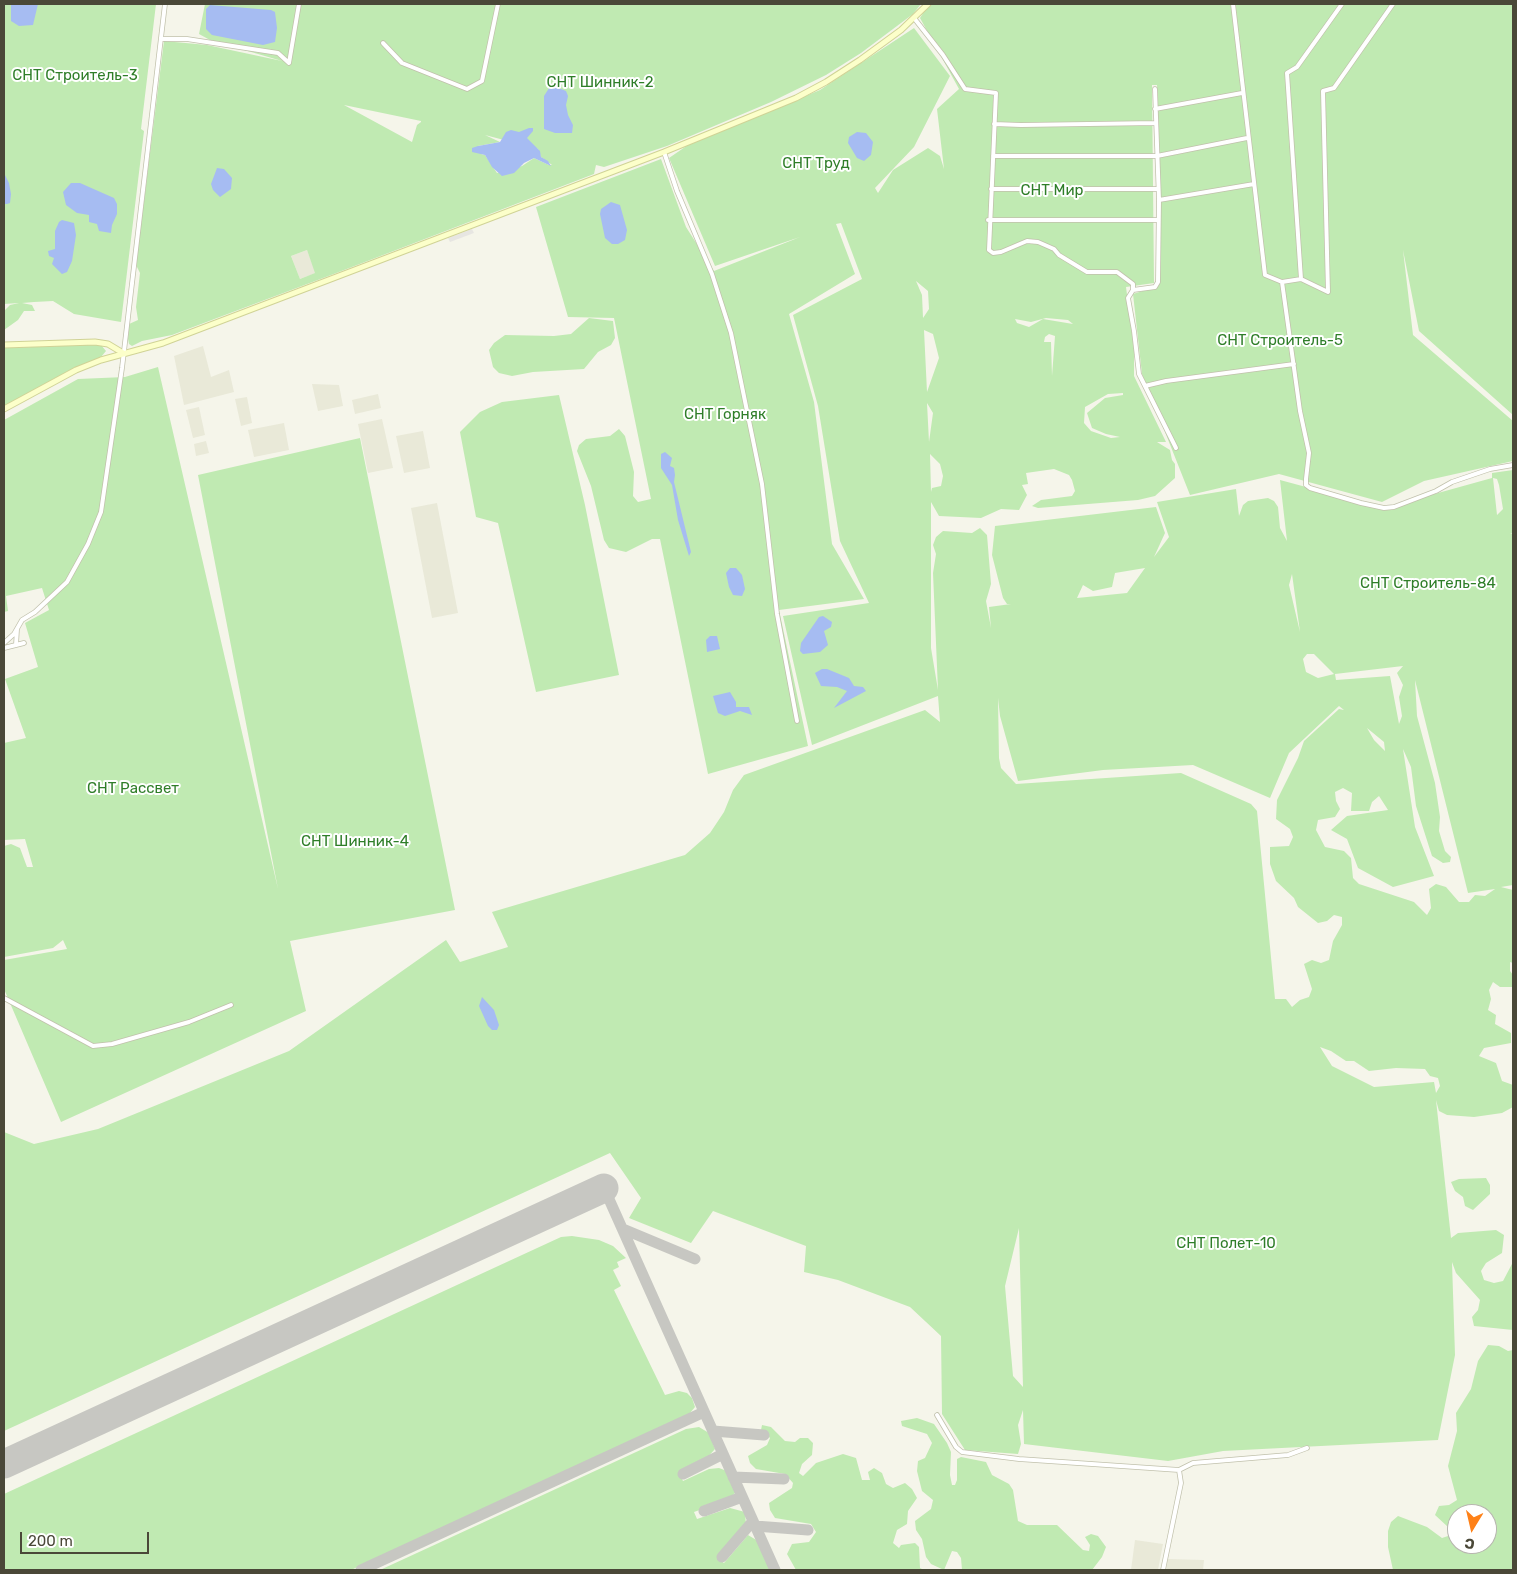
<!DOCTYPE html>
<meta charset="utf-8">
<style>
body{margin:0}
#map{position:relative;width:1517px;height:1574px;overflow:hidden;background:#f5f5ea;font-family:Rubik,sans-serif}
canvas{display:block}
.frame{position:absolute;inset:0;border:5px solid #4a4838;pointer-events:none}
.north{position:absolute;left:1447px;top:1504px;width:50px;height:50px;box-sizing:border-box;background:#fff;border:1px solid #b7b6af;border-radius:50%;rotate:189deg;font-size:14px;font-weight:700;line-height:20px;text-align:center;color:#4a4838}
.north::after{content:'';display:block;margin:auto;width:18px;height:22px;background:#fe8118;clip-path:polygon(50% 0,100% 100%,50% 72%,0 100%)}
.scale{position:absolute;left:20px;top:1532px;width:129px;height:22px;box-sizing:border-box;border:2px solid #4a4838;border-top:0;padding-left:6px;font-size:15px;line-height:18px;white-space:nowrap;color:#4a4838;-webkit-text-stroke:4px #fff;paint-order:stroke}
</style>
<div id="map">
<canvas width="1517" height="1574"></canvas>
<div class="frame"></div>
<div class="north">С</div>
<div class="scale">200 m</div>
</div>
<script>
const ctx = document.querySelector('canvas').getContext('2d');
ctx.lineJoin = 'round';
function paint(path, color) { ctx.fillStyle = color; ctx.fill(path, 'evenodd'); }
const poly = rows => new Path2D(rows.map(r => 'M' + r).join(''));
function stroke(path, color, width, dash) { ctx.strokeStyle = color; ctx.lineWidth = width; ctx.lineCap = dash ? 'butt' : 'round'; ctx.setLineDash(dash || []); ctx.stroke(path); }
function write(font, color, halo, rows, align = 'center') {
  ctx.font = font + ' Rubik,sans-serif'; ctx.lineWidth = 4; ctx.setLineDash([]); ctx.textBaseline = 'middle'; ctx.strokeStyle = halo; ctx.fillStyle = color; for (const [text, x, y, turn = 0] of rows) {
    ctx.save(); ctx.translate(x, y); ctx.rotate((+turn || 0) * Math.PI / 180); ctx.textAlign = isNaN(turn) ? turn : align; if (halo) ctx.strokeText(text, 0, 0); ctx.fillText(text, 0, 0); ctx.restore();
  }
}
paint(poly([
 [307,250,316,273,300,279,291,256],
 [203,346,211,377,229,370,234,392,184,405,174,356],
 [312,384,339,385,343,406,318,411],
 [378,394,381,408,355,414,352,400],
 [247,397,252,423,241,426,235,399],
 [199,407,205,435,193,438,186,410],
 [382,419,393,468,368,473,358,424],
 [284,423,289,450,254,457,248,430],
 [423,431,430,468,404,473,396,436],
 [206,441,209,453,196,456,194,444],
 [437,503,458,613,432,618,411,508],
 [1135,1540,1163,1544,1158,1570,1131,1570],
 [1168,1559,1204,1560,1203,1570,1166,1570]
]), '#e9e9d8');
paint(poly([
 [4,4,156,4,141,129,144,131,121,322,74,314,53,301,34,302,22,303,32,305,35,311,24,311,18,320,4,330,4,311,10,305,19,303,4,304],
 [205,4,921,4,913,14,861,53,826,75,771,102,667,146,604,167,596,165,594,174,331,275,172,335,142,341,132,346,129,344,128,339,129,324,138,320,136,307,140,273,136,265,164,41,207,45,282,61,210,40,199,34],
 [344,105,421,121,421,122,417,125,412,142],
 [485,135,538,149,541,157,552,165,549,165,534,158,522,166,497,173,485,155,481,154,478,146,500,142],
 [307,250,315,273,300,279,291,256],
 [929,4,1513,4,1513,415,1419,331,1403,250,1413,335,1513,421,1513,461,1424,481,1382,502,1279,474,1190,495,1142,374,1133,294,1158,286,1161,207,1157,85,1152,85,1154,283,1126,287,1134,348,1134,376,1166,442,1157,442,1170,450,1172,460,1175,464,1175,478,1155,496,1138,500,1038,508,1032,506,1041,500,1072,496,1075,491,1072,480,1069,475,1054,469,1026,473,1028,484,1022,485,1027,495,1019,510,1001,509,981,518,939,516,931,502,931,648,938,690,933,573,936,554,933,545,936,537,943,531,972,533,980,528,987,535,991,584,986,601,991,628,989,607,1011,604,1007,604,1003,598,992,555,995,526,1156,507,1165,533,1154,557,1169,537,1157,502,1236,489,1239,516,1243,505,1248,501,1268,498,1274,501,1278,507,1280,528,1287,541,1280,480,1384,508,1492,478,1492,473,1513,470,1513,533,1510,534,1513,534,1513,885,1501,887,1513,890,1513,963,1510,962,1510,971,1513,975,1513,987,1500,987,1493,982,1489,990,1491,999,1488,1010,1496,1015,1495,1024,1511,1033,1511,1043,1484,1048,1479,1056,1496,1063,1502,1081,1513,1085,1513,1107,1502,1113,1474,1117,1447,1115,1439,1111,1436,1100,1451,1238,1458,1233,1496,1230,1504,1235,1502,1253,1486,1263,1481,1271,1484,1280,1494,1283,1503,1281,1513,1262,1513,1330,1474,1326,1472,1317,1478,1310,1480,1300,1456,1273,1452,1262,1455,1355,1438,1440,1223,1451,1168,1461,1024,1444,1023,1410,1018,1425,1021,1444,1018,1454,965,1450,942,1414,941,1336,910,1307,838,1280,804,1272,806,1246,713,1211,691,1243,629,1218,641,1198,610,1153,4,1431,4,1132,34,1144,98,1129,289,1051,446,940,460,962,508,947,492,912,685,855,710,833,724,812,733,790,744,775,925,710,940,722,938,696,812,745,783,616,869,603,840,541,818,406,793,315,862,279,841,223,836,224,855,274,789,314,814,402,832,544,864,599,779,610,808,746,708,774,660,539,652,539,626,552,609,548,604,540,591,486,577,451,579,445,586,439,610,436,619,429,625,436,634,472,633,496,638,502,651,499,614,318,568,317,536,207,661,159,686,227,714,271,800,237,715,266,669,158,688,145,820,90,914,28,950,76,914,147,875,188,878,193,893,170,928,148,940,156,944,169,937,109,959,89,920,18],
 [916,281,928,291,929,309,923,318,922,295],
 [1046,318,1068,320,1073,324,1043,319,1029,327,1017,323,1015,319,1031,322],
 [924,330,933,334,939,358,927,392],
 [1049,334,1055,336,1052,376,1051,342,1044,342,1045,337],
 [1123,393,1123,395,1105,398,1087,413,1092,428,1106,434,1120,437,1111,438,1091,431,1084,423,1085,407,1108,394],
 [927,403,933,413,929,442],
 [930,454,940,464,943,476,941,486,932,488,931,492],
 [1493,478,1497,479,1499,485,1503,509,1497,515],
 [1145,568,1127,593,1077,598,1083,585,1093,591,1112,587,1115,573],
 [1292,574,1300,632,1289,585],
 [1307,654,1314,654,1334,674,1318,678,1306,672,1303,659],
 [1403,666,1397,673,1403,685,1399,697,1402,716,1399,724,1390,676,1336,680,1335,674],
 [1415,680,1468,893,1495,889,1485,896,1475,895,1469,902,1459,902,1446,887,1436,884,1429,889,1431,908,1427,915,1414,902,1359,884,1353,878,1351,858,1344,851,1325,847,1316,830,1318,820,1335,817,1340,809,1336,801,1335,792,1343,788,1352,793,1351,811,1369,811,1372,802,1379,796,1388,810,1347,816,1331,830,1347,839,1358,868,1393,887,1434,876,1415,827,1403,749,1411,767,1416,806,1432,856,1443,863,1450,862,1451,857,1445,851,1439,831,1440,817,1435,783,1417,716],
 [998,698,1000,716,1018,781,1103,770,1193,765,1270,798,1289,753,1339,706,1344,710,1339,709,1304,741,1298,758,1277,800,1276,819,1290,829,1293,837,1289,846,1270,847,1270,864,1276,881,1294,898,1298,907,1318,923,1327,921,1334,915,1342,917,1342,925,1333,941,1329,960,1321,963,1312,960,1304,964,1312,989,1309,997,1300,1000,1292,1007,1286,999,1275,999,1257,811,1251,804,1181,773,1016,784,1001,768,999,758],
 [1367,728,1384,742,1385,751,1374,740],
 [1320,1047,1331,1051,1346,1061,1354,1061,1369,1071,1396,1068,1425,1069,1430,1076,1438,1078,1440,1086,1436,1093,1434,1082,1374,1087,1332,1066],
 [1019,1228,1019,1229,1023,1387,1013,1376,1005,1286],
 [589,318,613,321,615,338,611,345,598,352,584,369,533,372,512,376,499,373,493,367,489,350,494,343,505,335,554,336,571,334],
 [87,345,101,345,106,351,101,357,70,370,4,406,4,348],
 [158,367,278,889,198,475,360,438,455,910,290,941,306,1011,61,1122,4,989,4,960,67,949,63,940,53,948,4,957,4,846,11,844,20,848,27,867,33,867,25,839,4,840,4,743,26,738,5,679,38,667,25,623,49,610,42,588,6,596,8,611,4,612,4,420,78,379,125,377],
 [559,395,585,505,619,675,536,692,498,523,476,517,460,432,480,412,502,402],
 [1486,1178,1490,1185,1490,1194,1473,1210,1465,1206,1463,1197,1455,1191,1451,1182,1459,1179],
 [572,1236,599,1240,613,1246,626,1258,617,1262,619,1267,613,1270,621,1286,614,1290,665,1395,679,1391,687,1393,692,1398,695,1407,689,1414,351,1570,4,1570,4,1494,561,1237],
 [1488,1345,1499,1346,1508,1351,1513,1350,1513,1570,1393,1570,1388,1547,1388,1531,1391,1522,1398,1516,1427,1527,1442,1538,1451,1535,1448,1527,1435,1515,1439,1506,1449,1505,1457,1500,1448,1466,1457,1431,1456,1413,1471,1389,1478,1361],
 [1457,1514,1487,1514,1487,1544,1457,1544],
 [917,1418,934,1424,947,1443,951,1452,950,1475,952,1485,955,1485,957,1480,957,1459,961,1457,986,1462,992,1475,1009,1484,1013,1490,1018,1521,1027,1525,1057,1525,1083,1550,1089,1551,1090,1545,1085,1537,1091,1534,1098,1536,1106,1547,1102,1557,1092,1570,962,1570,961,1558,957,1552,952,1551,944,1570,931,1564,926,1557,922,1539,916,1530,915,1521,931,1509,933,1500,922,1491,917,1471,918,1461,925,1458,932,1443,927,1434,902,1426,901,1421],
 [762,1425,771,1427,785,1441,795,1442,800,1438,808,1438,813,1443,812,1455,802,1464,799,1473,803,1476,816,1463,843,1454,856,1458,862,1480,870,1480,868,1472,874,1468,882,1473,886,1484,893,1488,905,1483,912,1489,917,1498,908,1511,907,1524,897,1530,893,1543,899,1548,901,1545,915,1543,919,1547,920,1568,924,1570,796,1570,787,1554,792,1544,809,1542,816,1532,811,1524,775,1518,770,1510,769,1503,792,1488,793,1483,785,1474,756,1469,750,1463,748,1456,767,1445,770,1438,761,1430],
 [699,1427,709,1433,715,1449,704,1461,679,1473,683,1481,709,1469,719,1468,727,1471,736,1492,728,1500,694,1512,697,1519,730,1508,745,1512,746,1525,717,1558,724,1563,748,1535,758,1541,771,1570,380,1570,686,1429]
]), '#c0eab2');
paint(poly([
 [472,229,474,233,450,242,448,238]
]), '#e7e6e2');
paint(poly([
 [11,4,38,4,33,25,19,26,11,21],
 [210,5,271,10,275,12,277,28,275,42,263,45,212,35,206,29,206,9],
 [551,85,566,91,568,96,566,105,568,115,573,125,572,133,555,133,544,129,544,96],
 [529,128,533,128,533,131,527,138,540,151,541,157,548,161,551,166,534,158,524,163,514,173,502,176,492,167,485,155,472,152,472,148,478,146,500,142,506,132,511,130,519,132],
 [857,132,866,133,873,142,871,155,864,161,857,158,848,143,849,137],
 [217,168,224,169,232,178,231,189,220,197,213,190,211,184],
 [4,173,9,183,11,194,10,203,7,204,4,204],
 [71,183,80,183,114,198,117,204,117,214,112,225,111,233,99,231,97,224,89,222,89,215,77,213,66,205,63,192],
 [611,202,620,205,627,230,625,240,618,244,612,244,605,238,600,214,601,209],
 [62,220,74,223,76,235,72,261,67,272,62,274,52,264,54,258,49,256,48,251,55,249,55,231,59,222],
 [665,452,672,458,670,466,674,468,675,475,674,482,691,552,689,556,678,520,672,485,661,468,661,454],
 [730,568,736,568,742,575,745,589,742,596,733,595,729,587,726,573],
 [823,616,832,622,831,627,824,631,828,645,820,652,803,654,800,651,801,643,819,617],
 [710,636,717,636,720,649,707,652,706,640],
 [822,669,827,669,849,678,854,686,863,687,866,691,834,708,847,691,837,687,821,686,815,673],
 [730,692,736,702,736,707,749,707,752,715,740,711,725,716,718,713,713,696],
 [482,997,494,1010,499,1025,497,1030,492,1030,488,1026,479,1006]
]), '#a6bcf2');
stroke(poly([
 [604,1188,775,1570],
 [623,1229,695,1259],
 [713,1431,764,1435],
 [683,1474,723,1454],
 [733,1477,784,1479],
 [704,1511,742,1497],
 [755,1526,808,1530],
 [722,1557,753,1521],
 [361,1570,704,1412]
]), '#c7c7c2', 11);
stroke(poly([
 [4,1464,604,1188]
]), '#c7c7c2', 29);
const street = poly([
 [1233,4,1265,275,1282,282,1301,279,1328,292,1323,91,1334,88,1393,4],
 [914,18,943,55,965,89,996,93,989,250,993,253,1001,252,1027,241,1038,242,1054,249,1059,255,1087,272,1117,272,1133,284,1133,290],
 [162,39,187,39,278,53,289,63,299,4],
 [383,43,402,63,467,89,482,81,498,4],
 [1155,89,1159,200,1158,282,1155,287,1133,290,1128,298,1134,331,1139,374,1145,386,1166,381,1294,364],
 [1155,109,1242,93],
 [994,124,1021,125,1156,123],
 [664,152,677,191,712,274,731,333,762,484,777,614,797,721],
 [993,156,1157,156,1247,138],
 [991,189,1158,189],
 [1159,200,1254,184],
 [988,220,1158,220],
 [1301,279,1287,73,1297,67,1342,4],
 [1282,282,1300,411,1309,453,1306,479,1306,485,1310,488,1361,503,1384,508,1394,507,1436,491,1452,482,1490,469,1513,465],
 [1145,386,1176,448],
 [4,643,14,634,22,620,35,612,67,582,88,544,101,512,122,368,165,4],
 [16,645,17,629],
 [4,648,24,643],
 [4,998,93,1046,112,1044,189,1022,231,1005],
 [937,1415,956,1447,962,1452,1019,1459,1179,1470,1193,1463,1288,1455,1307,1448],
 [1163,1570,1181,1483,1179,1470]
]);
const secondary = poly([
 [4,345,95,342,108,344,123,353],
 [4,409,76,370,101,360,163,343,664,152,796,98,826,82,860,60,901,30,928,4]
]);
stroke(street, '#c1c1ac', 5.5);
stroke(secondary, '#d0d396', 7);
stroke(street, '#fff', 4);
stroke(secondary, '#fcffca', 5);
write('15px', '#2f7e29', '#fff', [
 ["СНТ Строитель-3",75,76],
 ["СНТ Шинник-2",600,83],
 ["СНТ Труд",816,164],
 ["СНТ Мир",1052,191],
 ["СНТ Строитель-5",1280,341],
 ["СНТ Горняк",725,415],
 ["СНТ Строитель-84",1428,584],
 ["СНТ Рассвет",133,789],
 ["СНТ Шинник-4",355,842],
 ["СНТ Полет-10",1226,1244]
]);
</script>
